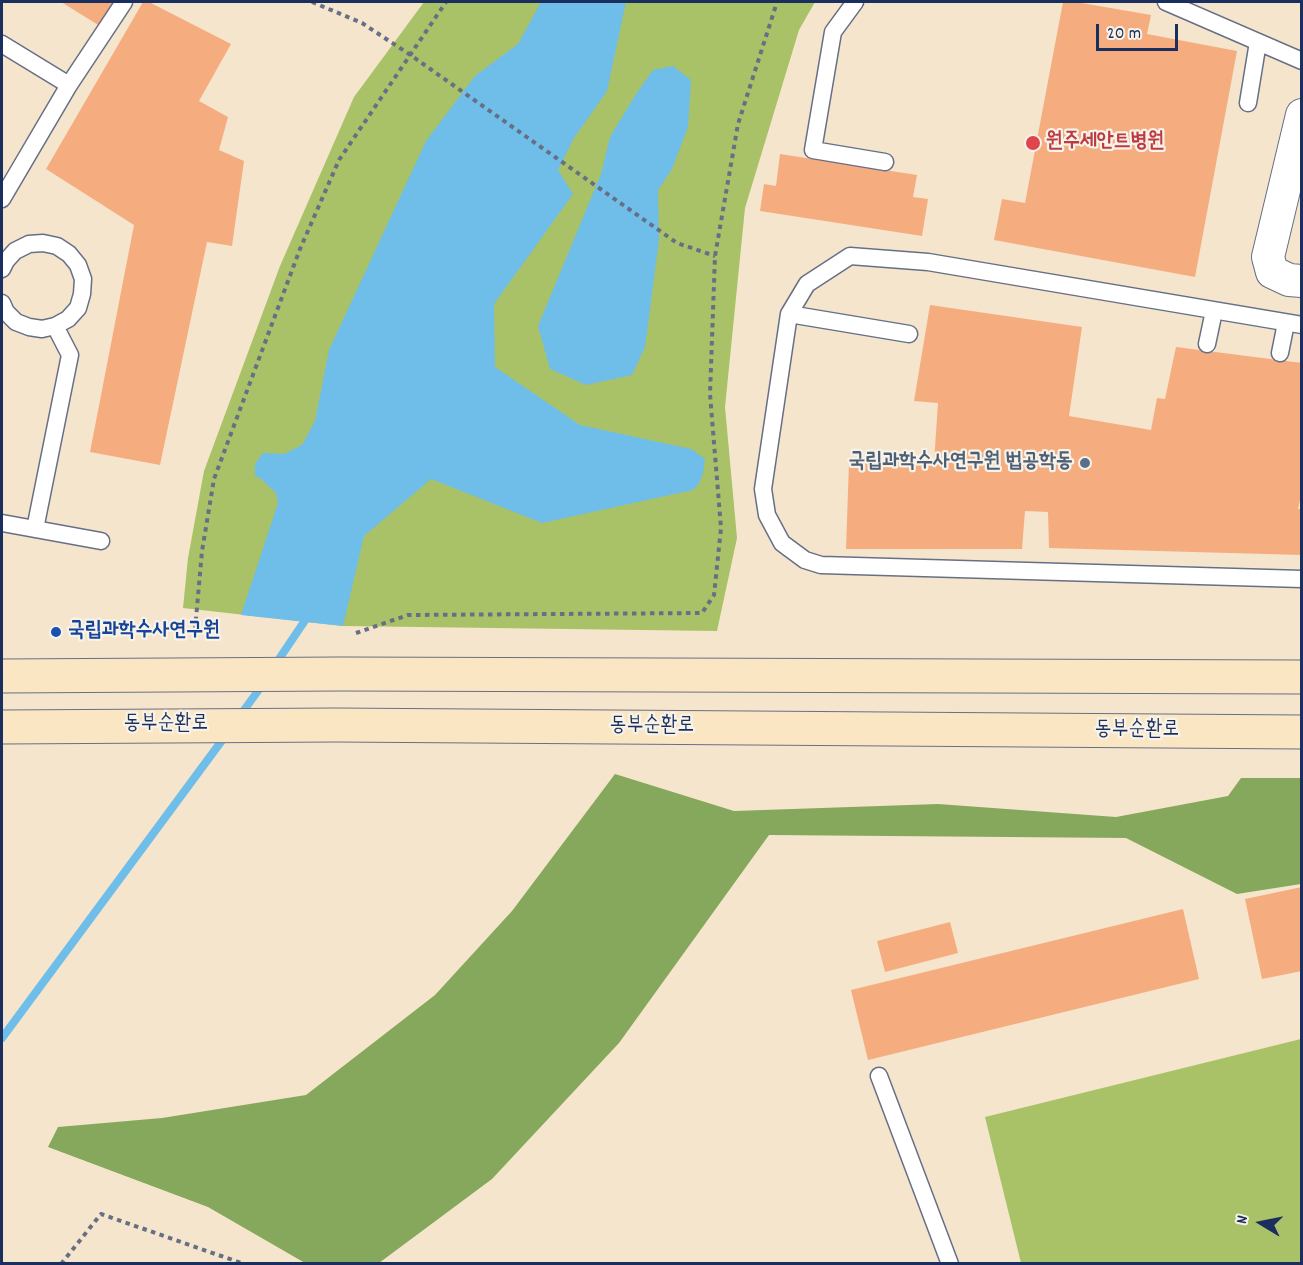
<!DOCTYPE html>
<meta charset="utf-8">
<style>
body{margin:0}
#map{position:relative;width:1303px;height:1265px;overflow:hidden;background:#f5e5cd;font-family:Dekko,sans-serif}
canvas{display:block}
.frame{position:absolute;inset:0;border:3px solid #1b2f5e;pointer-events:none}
.north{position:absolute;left:1231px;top:1193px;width:60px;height:60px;-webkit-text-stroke:4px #f7f3e8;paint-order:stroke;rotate:280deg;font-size:16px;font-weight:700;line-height:24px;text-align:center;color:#1b2f5e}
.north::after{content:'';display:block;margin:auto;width:21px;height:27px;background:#1b2f5e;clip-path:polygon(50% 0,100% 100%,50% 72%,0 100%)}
.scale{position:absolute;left:1096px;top:24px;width:82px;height:27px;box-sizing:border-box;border:3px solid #1b2f5e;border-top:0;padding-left:8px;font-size:18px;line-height:21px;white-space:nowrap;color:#1b2f5e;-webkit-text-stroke:4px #f7f3e8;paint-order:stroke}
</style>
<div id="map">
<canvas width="1303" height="1265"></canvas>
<div class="frame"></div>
<div class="north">N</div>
<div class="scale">20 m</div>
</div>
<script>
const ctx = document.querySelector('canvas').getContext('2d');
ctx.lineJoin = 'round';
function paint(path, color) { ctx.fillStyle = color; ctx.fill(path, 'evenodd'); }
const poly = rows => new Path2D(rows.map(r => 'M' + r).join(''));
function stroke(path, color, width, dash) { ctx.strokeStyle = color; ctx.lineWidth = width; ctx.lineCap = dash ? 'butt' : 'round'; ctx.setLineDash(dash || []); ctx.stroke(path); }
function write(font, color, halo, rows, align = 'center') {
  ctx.font = font + ' Dekko,"Poor Story",sans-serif'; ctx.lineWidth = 4.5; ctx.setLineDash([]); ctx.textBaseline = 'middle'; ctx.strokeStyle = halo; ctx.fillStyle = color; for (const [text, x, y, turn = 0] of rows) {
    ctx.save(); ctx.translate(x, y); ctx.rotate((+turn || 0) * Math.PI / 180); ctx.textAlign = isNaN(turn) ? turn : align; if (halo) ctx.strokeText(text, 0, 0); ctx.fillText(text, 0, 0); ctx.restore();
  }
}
paint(poly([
 [424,2,815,2,799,30,745,208,725,407,737,538,717,631,343,626,183,608,188,558,204,471,280,266,354,97],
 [1301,1039,1301,1263,1021,1263,985,1117]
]), '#a9c267');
paint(poly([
 [615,774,734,811,938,804,1116,817,1228,796,1241,778,1301,778,1301,884,1237,894,1126,838,769,835,619,1043,492,1179,379,1263,305,1263,208,1207,48,1147,58,1127,162,1118,306,1095,435,995,512,911]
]), '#86a85c');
paint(poly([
 [541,2,626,2,607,91,574,138,558,170,573,194,494,304,495,367,580,425,691,449,705,459,703,474,698,485,693,490,542,523,431,479,364,536,343,626,241,615,278,503,276,493,260,478,255,476,255,464,263,453,284,454,302,445,315,421,329,350,426,141,475,76,518,44],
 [673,66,691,80,688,127,672,169,658,190,659,240,645,347,632,375,586,385,550,369,538,326,601,174,610,137,636,94,653,70]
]), '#6fbde9');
stroke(poly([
 [275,665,310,613],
 [239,717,263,684],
 [2,1038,226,735]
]), '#6fbde9', 8);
paint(poly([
 [61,2,115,2,100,26],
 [143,2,149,2,231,44,199,101,228,117,219,150,244,161,232,246,207,242,160,465,90,452,134,225,46,169],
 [1063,2,1076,2,1151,15,1147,34,1237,51,1195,277,994,240,1002,199,1025,203],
 [780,154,917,175,913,197,928,199,922,236,760,211,764,184,776,186],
 [930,305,1082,327,1069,416,1151,430,1157,398,1165,399,1176,347,1302,363,1302,491,1298,509,1302,509,1302,555,1049,548,1048,512,1025,511,1022,549,846,549,849,462,934,462,938,403,914,401],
 [1302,887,1302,971,1262,979,1245,899],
 [1183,909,1199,979,868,1060,851,990],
 [950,922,958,953,885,972,877,941]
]), '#f5ad80');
const lane = poly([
 [855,2,833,32,813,150,885,162],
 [1166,2,1302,61],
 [2,44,69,85,2,199],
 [69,85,124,2],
 [1248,103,1258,42],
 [2,269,6,261,15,251,29,244,43,243,57,246,69,254,78,265,83,279,82,294,78,308,68,319,55,326,42,329,29,327,16,322,6,312,2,303],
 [789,314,909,334],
 [1302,325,928,262,850,256,807,284,789,314,763,489,767,515,782,543,805,560,821,565,1302,579],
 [1207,344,1214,311],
 [1280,353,1286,323],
 [2,523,101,541],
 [35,529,70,355,55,326],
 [879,1076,950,1264]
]);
const street = poly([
 [1302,115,1268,257,1272,272,1289,280,1302,281]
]);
const secondary = poly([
 [2,676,341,674,1302,677],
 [2,727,336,725,1302,732]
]);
stroke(lane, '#676f85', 19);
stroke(street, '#676f85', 34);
stroke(secondary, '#676f85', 35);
stroke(poly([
 [312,2,362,23,409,54,677,243,715,256],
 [195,630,202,551,214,479,300,249,339,160,446,2],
 [356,633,408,615,702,613,714,595,721,528,710,394,715,256,738,124,777,2],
 [61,1264,101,1214,244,1264]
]), '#676f85', 4, [4.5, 4.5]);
stroke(lane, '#fff', 16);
stroke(street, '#fff', 32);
stroke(secondary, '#fbe6c4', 33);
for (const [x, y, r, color] of [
 [1033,143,8,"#e0444e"],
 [1085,463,6,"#5c6f8a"],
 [56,632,6,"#1a4fb4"]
]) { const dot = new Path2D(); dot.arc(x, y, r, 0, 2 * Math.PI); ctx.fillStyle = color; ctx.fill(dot); stroke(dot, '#f7f3e8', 2); }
write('bold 21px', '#be3a42', '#f7f3e8', [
 ["원주세안트병원",1046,143]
], 'left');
write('bold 21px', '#4e5e75', '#f7f3e8', [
 ["국립과학수사연구원 법공학동",1073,463]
], 'right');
write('bold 21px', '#164399', '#f7f3e8', [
 ["국립과학수사연구원",68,632]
], 'left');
write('21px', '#1b2f5e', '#f7f3e8', [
 ["동부순환로",166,725],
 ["동부순환로",652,727],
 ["동부순환로",1137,731]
]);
</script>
